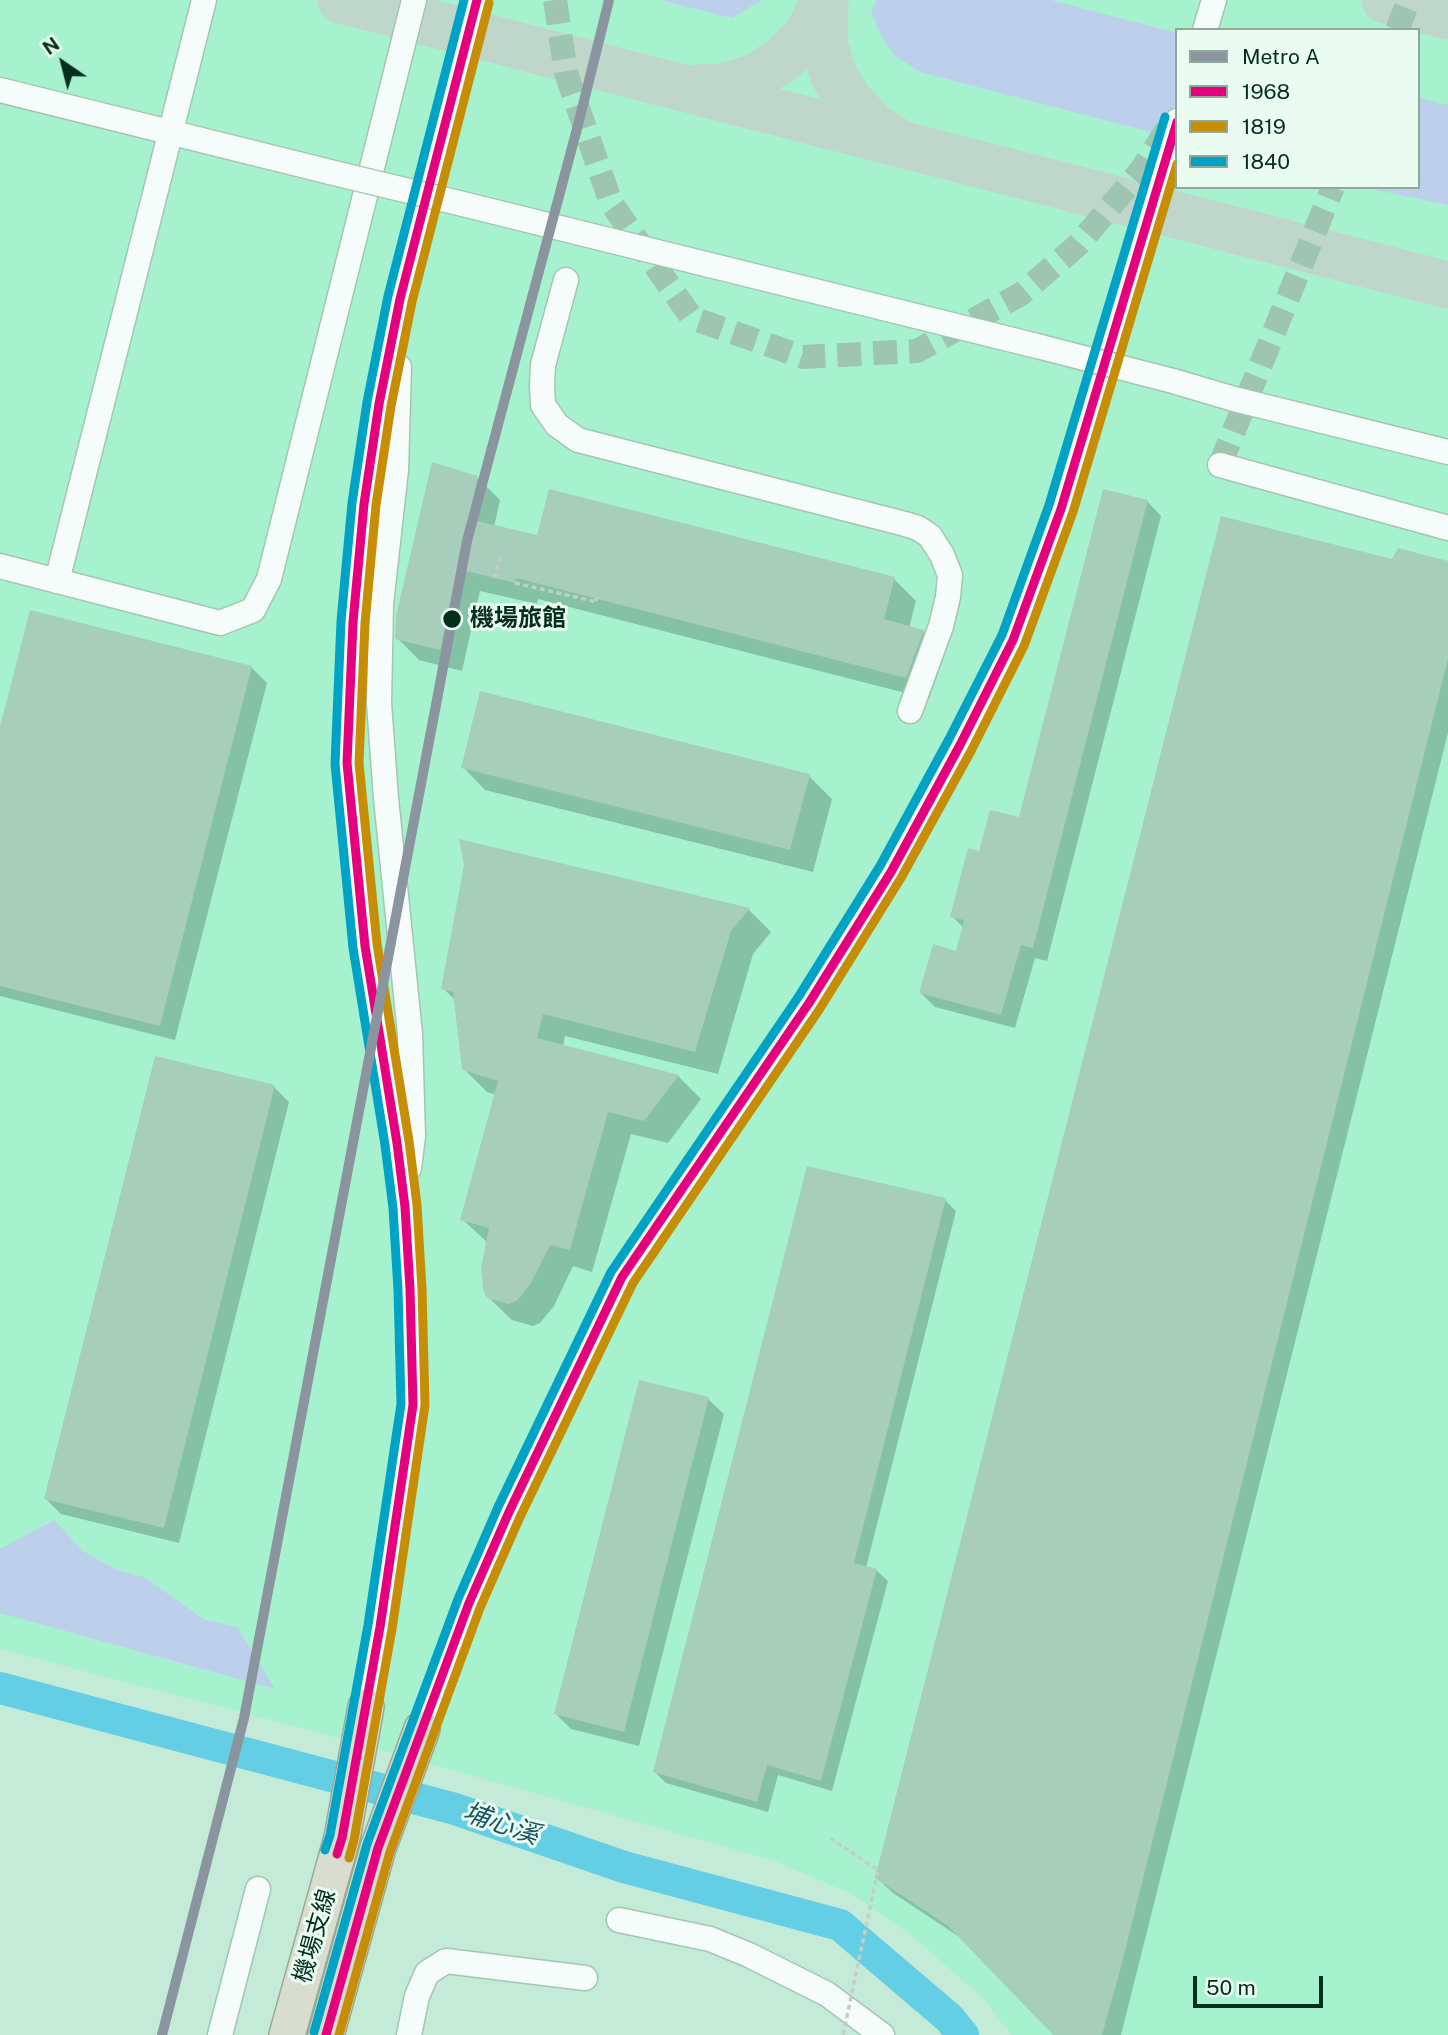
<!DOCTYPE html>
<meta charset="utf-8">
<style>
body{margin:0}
#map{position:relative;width:1448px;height:2035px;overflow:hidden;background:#c4ebd7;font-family:"Public Sans",sans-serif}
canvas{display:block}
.legend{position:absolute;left:1175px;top:28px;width:245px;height:161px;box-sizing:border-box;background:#eafbf1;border:2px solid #8ea99c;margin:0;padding:9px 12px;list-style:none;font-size:21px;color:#042e1d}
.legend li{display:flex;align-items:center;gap:14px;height:35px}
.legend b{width:35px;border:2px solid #8ea99c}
.north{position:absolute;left:28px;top:28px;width:70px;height:70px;-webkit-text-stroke:5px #eafbf1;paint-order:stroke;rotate:325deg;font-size:19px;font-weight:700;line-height:28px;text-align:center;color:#042e1d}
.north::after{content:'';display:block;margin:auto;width:24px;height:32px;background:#042e1d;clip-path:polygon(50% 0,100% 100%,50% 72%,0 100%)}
.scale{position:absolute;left:1193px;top:1976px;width:130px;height:32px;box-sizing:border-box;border:4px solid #042e1d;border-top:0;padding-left:9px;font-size:21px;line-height:24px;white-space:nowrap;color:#042e1d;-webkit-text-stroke:5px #eafbf1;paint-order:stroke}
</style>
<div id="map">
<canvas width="1448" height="2035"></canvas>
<ul class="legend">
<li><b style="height:9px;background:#8b95a0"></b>Metro A</li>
<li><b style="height:9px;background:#e5007d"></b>1968</li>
<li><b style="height:9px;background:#c68e06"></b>1819</li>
<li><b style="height:9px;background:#00a3c5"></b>1840</li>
</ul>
<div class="north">N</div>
<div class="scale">50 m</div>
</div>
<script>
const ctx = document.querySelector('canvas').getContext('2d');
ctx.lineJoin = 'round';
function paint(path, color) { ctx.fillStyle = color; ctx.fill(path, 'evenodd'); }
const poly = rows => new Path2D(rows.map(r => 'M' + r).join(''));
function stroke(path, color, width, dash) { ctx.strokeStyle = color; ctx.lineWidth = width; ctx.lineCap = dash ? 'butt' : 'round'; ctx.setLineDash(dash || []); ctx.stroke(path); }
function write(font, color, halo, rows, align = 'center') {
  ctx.font = font + ' "Public Sans","Noto Sans TC",sans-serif'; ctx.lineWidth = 6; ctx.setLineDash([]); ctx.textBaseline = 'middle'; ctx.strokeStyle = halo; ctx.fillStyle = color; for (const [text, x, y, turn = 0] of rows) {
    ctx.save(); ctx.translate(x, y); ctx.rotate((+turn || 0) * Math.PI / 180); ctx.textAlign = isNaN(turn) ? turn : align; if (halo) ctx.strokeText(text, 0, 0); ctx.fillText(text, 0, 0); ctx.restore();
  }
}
paint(poly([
 [0,0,1448,0,1448,2035,1011,2035,983,1998,912,1936,852,1894,772,1860,320,1733,0,1649],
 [1177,30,1418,30,1418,187,1177,187]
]), '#a7f2ce');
paint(poly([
 [660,0,762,0,732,18],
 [876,0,1051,0,1177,33,1177,139,920,72,894,55,880,34,871,12],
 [1418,97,1448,105,1448,205,1362,187,1418,187],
 [54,1520,83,1551,117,1570,144,1577,205,1620,237,1627,275,1689,0,1613,0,1549]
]), '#bdd0eb');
paint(poly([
 [478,478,500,500,494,527,538,537,894,579,916,601,909,628,923,631,945,653,929,699,538,599,537,604,480,591,462,671,419,660,397,638],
 [1147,501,1161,516,1047,961,1035,958,1015,1028,935,1007,921,993,958,953,964,928,952,916,980,853,1020,820],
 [1393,561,1448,563,1448,733,1121,2035,1055,2035,964,1940,893,1893,877,1878],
 [251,667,267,683,175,1040,0,996,0,734],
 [463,767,809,776,832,799,813,872,485,790],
 [749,910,771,932,753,954,718,1074,565,1036,563,1047,678,1076,701,1099,668,1143,631,1134,592,1272,573,1266,554,1306,540,1323,533,1326,512,1320,488,1297,488,1243,462,1219,496,1095,487,1092,464,1069,456,1001,443,988],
 [274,1087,289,1102,179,1543,61,1514,46,1499],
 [945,1200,956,1211,866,1568,876,1570,888,1581,832,1791,778,1775,768,1812,666,1783,655,1772],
 [708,1399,724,1414,639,1746,571,1729,556,1714]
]), '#0003');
stroke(poly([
 [0,1688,455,1809,624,1867,840,1925,949,2018,963,2035]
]), '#64cee4', 32);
stroke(poly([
 [341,0,1448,285],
 [825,0,824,43,834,76,850,101,874,127,892,138],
 [1385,0,1448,16],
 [697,88,721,87,753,78,783,59,807,35,824,2]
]), '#bed7ca', 47);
paint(poly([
 [432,462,478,476,469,519,537,535,549,489,895,577,884,619,924,630,906,678,516,578,515,583,458,569,440,650,395,639,396,616],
 [1103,489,1148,500,1033,948,1021,945,1001,1015,919,993,933,944,956,951,964,920,950,917,968,848,979,851,990,810,1019,817],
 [1221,516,1392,559,1398,548,1448,561,1448,659,1121,1967,1102,2035,1053,2035,948,1926,875,1878],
 [30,610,252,666,160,1026,0,986,0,727],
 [480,691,810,774,790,850,461,768],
 [459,839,750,908,731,931,695,1052,543,1014,537,1038,679,1075,644,1121,608,1112,570,1250,550,1245,531,1283,518,1300,509,1304,487,1298,483,1289,481,1268,489,1228,460,1220,498,1081,462,1070,453,992,441,989,464,865],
 [155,1056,275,1085,164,1528,44,1499],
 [807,1166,946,1198,854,1563,877,1569,821,1781,767,1765,757,1802,653,1772],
 [639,1380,709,1397,624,1732,554,1714]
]), '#a7cdbb');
stroke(poly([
 [555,0,566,73,611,203,692,318,803,357,917,351,1021,294,1079,244,1142,169,1174,118],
 [1397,30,1409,0],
 [1220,465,1333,187]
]), '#9ec5b2', 24, [24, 12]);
const minor = poly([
 [1205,30,1214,0],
 [0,90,330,172],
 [467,205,1041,347],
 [566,280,543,365,542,385,543,405,557,425,578,440,905,524,918,528,930,536,942,555,950,575,948,597,941,626,910,711],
 [399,367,396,470,381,604,379,703,386,798,410,1034,413,1136,409,1168],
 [1173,381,1234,399,1448,452],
 [1220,465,1448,528],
 [0,566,220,623,253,610,269,579,414,0],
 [57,581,204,0],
 [366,1707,398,1517,413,1405,410,1289,405,1207,397,1143,365,946,347,763,353,622,364,504,379,404,400,299,477,0],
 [422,1729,469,1603,509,1512,622,1277,809,1003,891,872,960,745,1013,640,1061,509,1124,294,1177,121],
 [619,1920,710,1939,749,1955,827,1994,882,2035],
 [220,2035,258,1889],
 [409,2035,417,1996,427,1973,446,1961,585,1978]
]);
const highway = poly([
 [287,2035,342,1838,366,1707],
 [326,2035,378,1848,422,1729]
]);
stroke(minor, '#a3c6b4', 27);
stroke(highway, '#97aa96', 38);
stroke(poly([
 [494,578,500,557],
 [515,583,597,602,596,598]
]), '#c2cfc9', 3.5, [5, 3.5]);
stroke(minor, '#f6fcf9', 24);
stroke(highway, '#d8ddd0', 35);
const minorBridge = poly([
 [330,172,467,205],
 [1041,347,1173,381]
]);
stroke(minorBridge, '#a3c6b4', 27, []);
stroke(poly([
 [830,1838,878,1870,843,2035]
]), '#c2cfc9', 3.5, [5, 3.5]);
stroke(minorBridge, '#f6fcf9', 24);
stroke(poly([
 [337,1854,342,1838,380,1627,413,1405,410,1289,405,1207,397,1143,365,946,347,763,353,622,364,504,379,404,400,299,477,0],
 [326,2035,378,1848,469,1603,509,1512,622,1277,809,1003,891,872,960,745,1013,640,1061,509,1177,122]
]), '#e5007d', 9);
stroke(poly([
 [349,1858,354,1840,392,1629,425,1405,422,1289,417,1205,409,1141,377,944,359,763,365,623,376,505,391,406,412,302,489,3],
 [339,2035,390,1852,480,1608,520,1517,633,1283,819,1010,901,878,971,751,1024,646,1073,512,1177,164]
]), '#c68e06', 9);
stroke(poly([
 [325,1850,330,1835,368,1625,401,1404,398,1290,393,1208,385,1145,353,948,335,764,341,621,352,503,367,402,388,296,464,0],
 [314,2032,367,1844,458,1599,498,1507,611,1272,799,996,880,866,949,739,1002,635,1049,505,1165,117]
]), '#00a3c5', 9);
stroke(poly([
 [162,2035,244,1718,467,541,578,125,609,0]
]), '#8b95a0', 10);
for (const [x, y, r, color] of [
 [452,619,10,"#042e1d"]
]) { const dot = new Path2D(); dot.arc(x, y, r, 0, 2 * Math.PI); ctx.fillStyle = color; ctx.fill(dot); stroke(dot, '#eafbf1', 2.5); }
write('bold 24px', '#042e1d', '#eafbf1', [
 ["機場旅館",470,619]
], 'left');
write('24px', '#042e1d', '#eafbf1', [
 ["機場支線",315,1936,-74]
]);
write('italic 26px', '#1e5364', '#eafbf1', [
 ["埔心溪",501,1824,19]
]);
</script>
